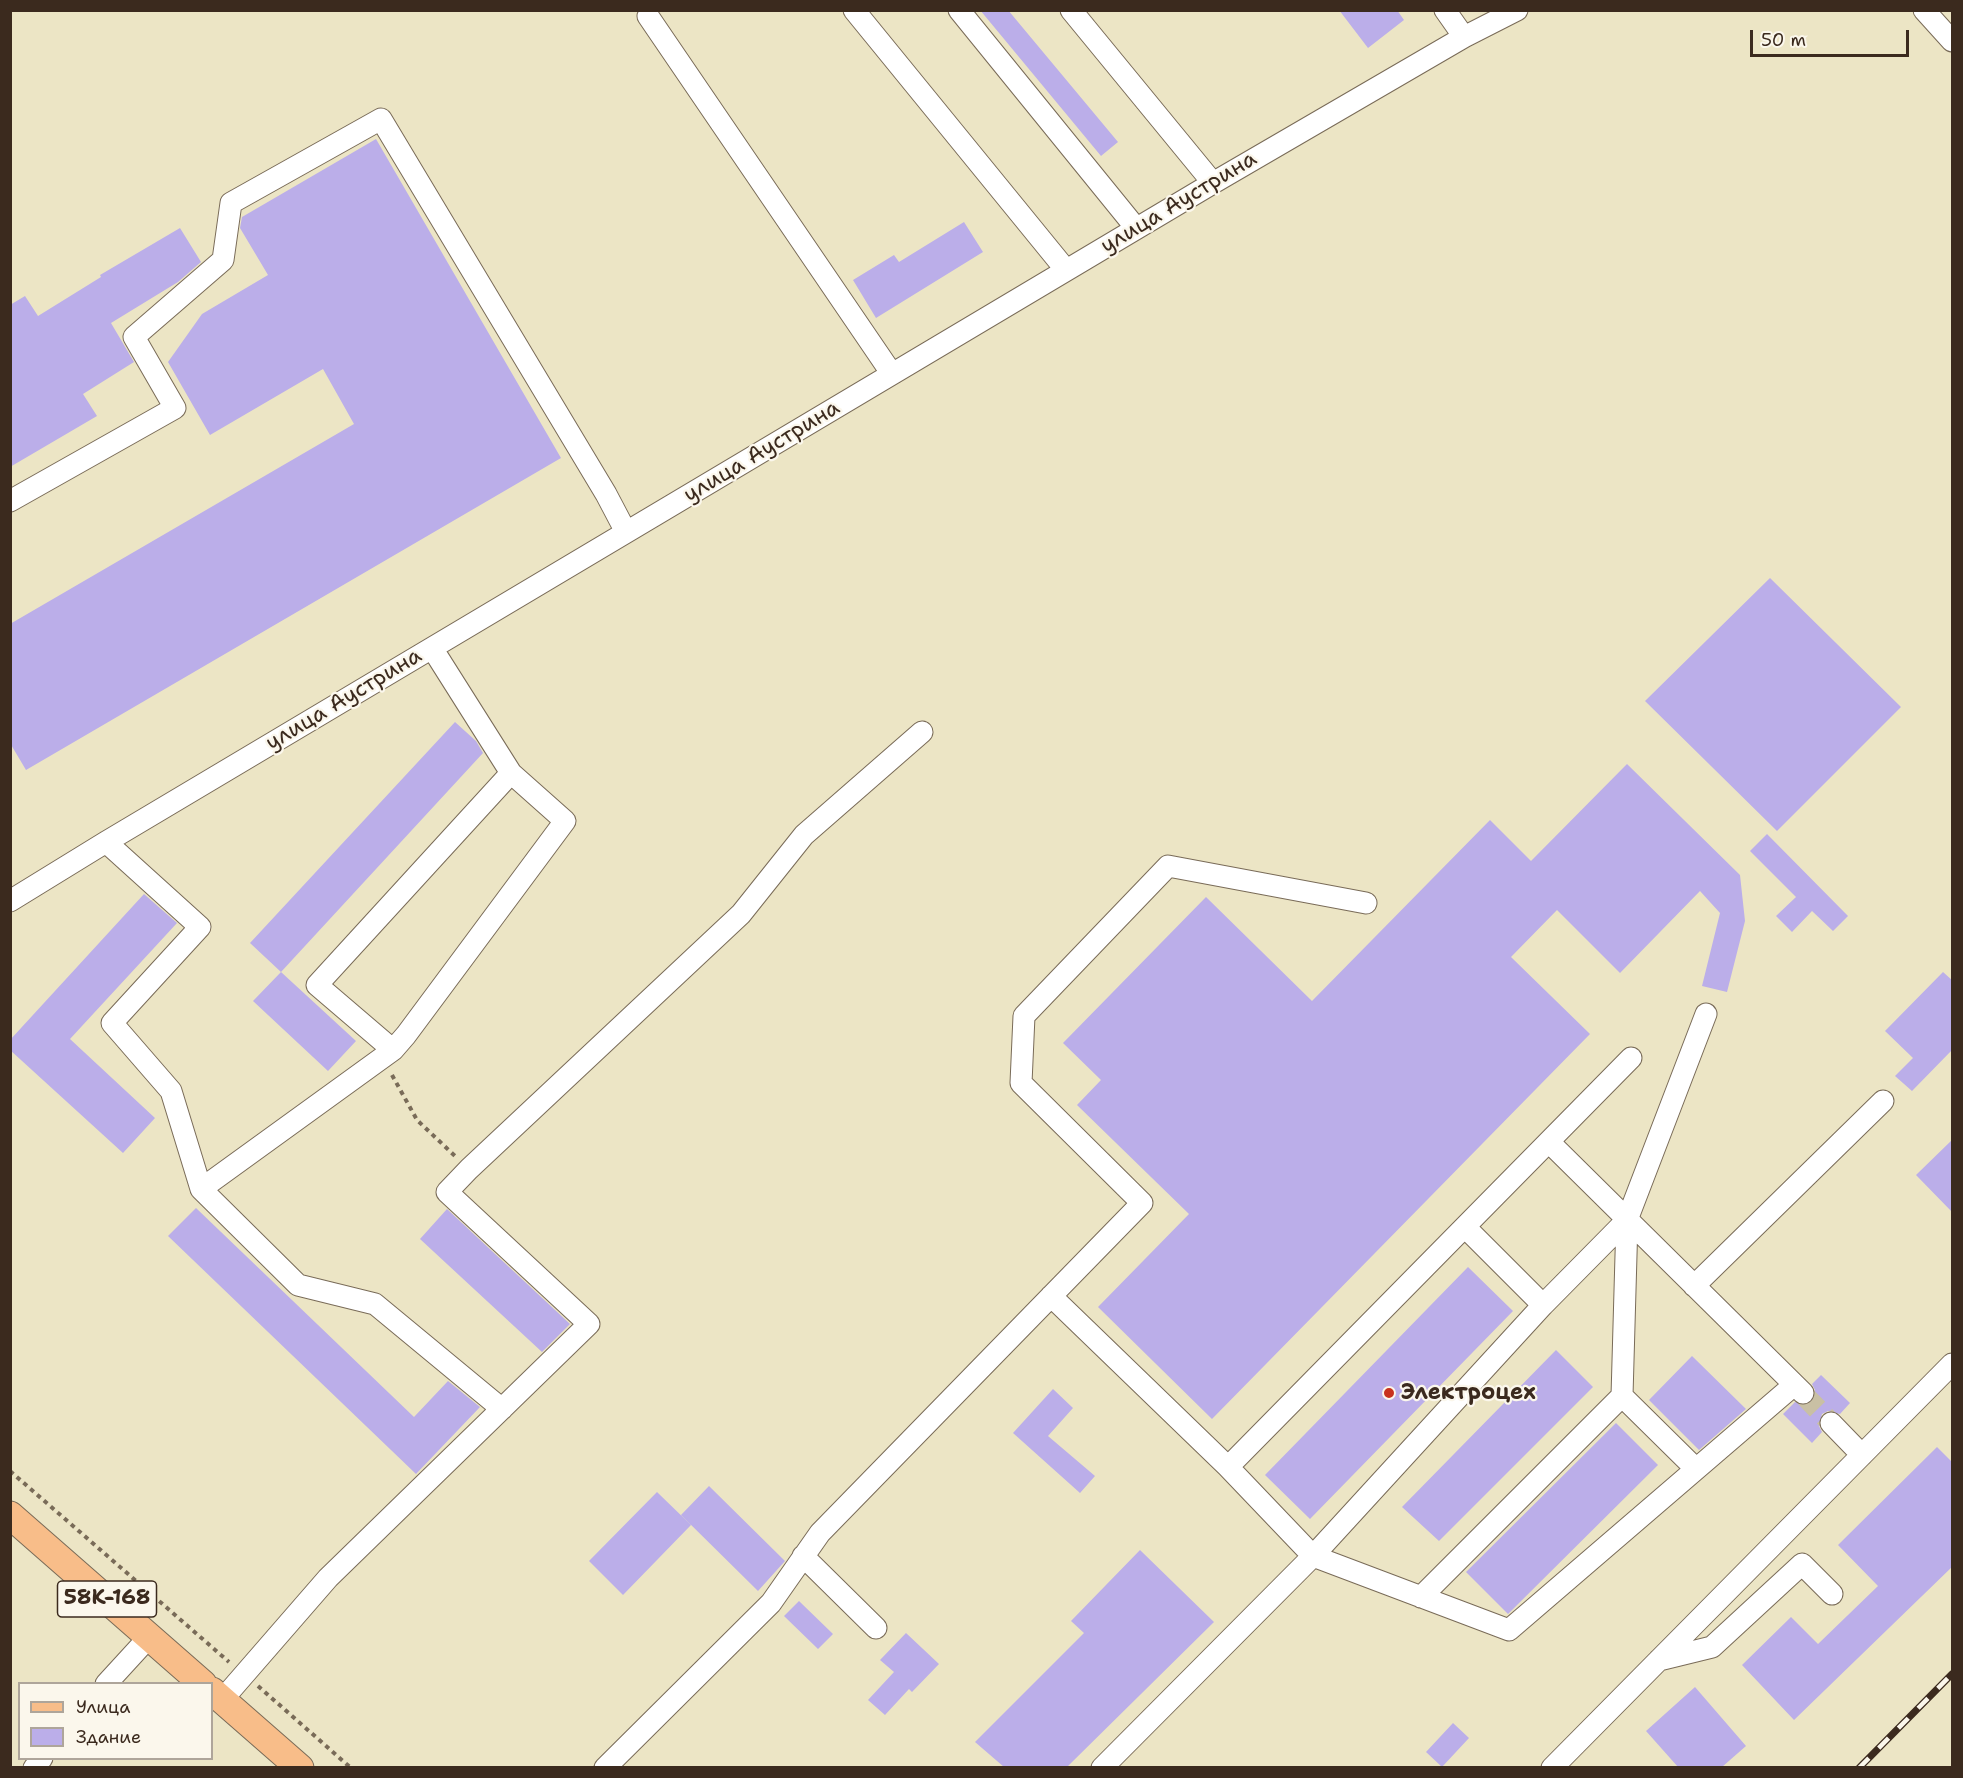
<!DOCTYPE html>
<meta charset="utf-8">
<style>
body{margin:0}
#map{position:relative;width:1963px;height:1778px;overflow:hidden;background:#ece5c5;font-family:"Shantell Sans",sans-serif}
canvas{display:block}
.frame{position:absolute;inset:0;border:12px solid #3b2a1e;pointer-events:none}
.legend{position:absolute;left:18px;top:1682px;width:195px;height:78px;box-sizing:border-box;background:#fbf7ec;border:2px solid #aea59a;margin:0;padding:8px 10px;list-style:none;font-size:18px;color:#3b2a1e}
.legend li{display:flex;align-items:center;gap:12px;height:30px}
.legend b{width:30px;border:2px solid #aea59a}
.scale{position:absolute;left:1750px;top:30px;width:159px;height:27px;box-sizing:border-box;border:3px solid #3b2a1e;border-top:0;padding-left:8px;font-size:18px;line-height:21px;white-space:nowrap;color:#3b2a1e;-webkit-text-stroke:4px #fbf7ec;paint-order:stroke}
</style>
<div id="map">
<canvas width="1963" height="1778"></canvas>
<div class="frame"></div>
<ul class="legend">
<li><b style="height:8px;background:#f8bd89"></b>Улица</li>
<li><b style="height:16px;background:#bbaee9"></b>Здание</li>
</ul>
<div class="scale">50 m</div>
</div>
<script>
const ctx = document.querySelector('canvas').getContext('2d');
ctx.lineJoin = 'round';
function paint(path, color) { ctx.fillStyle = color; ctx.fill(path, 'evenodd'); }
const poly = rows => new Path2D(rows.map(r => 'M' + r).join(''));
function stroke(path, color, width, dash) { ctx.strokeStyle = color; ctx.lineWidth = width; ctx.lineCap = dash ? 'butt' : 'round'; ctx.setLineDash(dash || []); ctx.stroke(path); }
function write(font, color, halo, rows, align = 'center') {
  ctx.font = font + ' "Shantell Sans",sans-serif'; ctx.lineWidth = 4.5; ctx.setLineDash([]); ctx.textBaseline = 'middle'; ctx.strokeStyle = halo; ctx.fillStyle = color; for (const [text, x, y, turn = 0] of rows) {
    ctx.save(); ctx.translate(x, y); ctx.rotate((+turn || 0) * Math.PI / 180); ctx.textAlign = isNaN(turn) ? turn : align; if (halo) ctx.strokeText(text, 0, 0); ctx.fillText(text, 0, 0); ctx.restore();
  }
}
paint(poly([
 [980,10,1008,10,1118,142,1101,156],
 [1339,10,1397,10,1404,20,1368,48],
 [376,139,561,458,26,770,10,743,10,624,354,424,323,369,210,435,168,362,202,314,268,275,240,228,242,217],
 [964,222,983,252,876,318,853,280,894,255,899,262],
 [180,228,201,262,178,282,111,323,134,362,83,394,97,416,10,467,10,305,25,296,38,316,101,277,100,275],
 [1770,578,1901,707,1777,831,1645,701],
 [455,722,476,741,483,753,281,972,250,943],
 [1627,764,1740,875,1745,921,1727,992,1702,986,1720,913,1700,891,1620,973,1557,910,1511,957,1590,1034,1212,1419,1098,1307,1189,1214,1077,1105,1101,1080,1063,1043,1206,897,1312,1001,1490,820,1531,861],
 [1767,834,1848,916,1833,931,1812,911,1792,932,1776,916,1796,897,1750,851],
 [144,894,177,923,70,1039,155,1118,123,1153,10,1050,10,1040],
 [281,972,356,1041,328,1071,253,1001],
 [1943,972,1953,981,1953,1049,1912,1091,1895,1076,1913,1058,1885,1031],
 [1953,1139,1953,1213,1916,1175],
 [196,1208,414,1417,448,1381,480,1407,416,1474,168,1236],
 [447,1209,570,1324,542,1352,420,1239],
 [1468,1267,1513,1311,1310,1519,1265,1475],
 [1556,1350,1593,1387,1439,1541,1402,1507],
 [1692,1356,1746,1409,1699,1450,1649,1400],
 [1821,1375,1850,1403,1840,1414,1828,1411,1822,1414,1819,1426,1822,1432,1812,1443,1783,1414,1795,1402,1806,1405,1812,1401,1815,1390,1812,1384],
 [1053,1389,1073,1408,1048,1436,1095,1476,1080,1493,1013,1433],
 [1616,1423,1658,1465,1508,1614,1466,1572],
 [1937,1447,1953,1463,1953,1566,1794,1720,1742,1665,1791,1617,1818,1644,1878,1586,1838,1545],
 [709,1486,785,1561,758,1591,681,1515],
 [657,1492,691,1525,623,1595,589,1561],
 [1140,1550,1214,1622,1067,1767,1004,1767,975,1742,1084,1633,1071,1621],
 [799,1601,833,1634,818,1649,784,1616],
 [906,1633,939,1664,912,1692,909,1689,885,1715,868,1700,894,1672,880,1660],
 [1695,1687,1746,1746,1722,1767,1678,1767,1646,1731],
 [1453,1723,1469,1738,1442,1767,1426,1752]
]), '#bbaee9');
stroke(poly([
 [1803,1394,1831,1423]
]), '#c9c0a4', 21, [21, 10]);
const minor = poly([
 [854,10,1066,270],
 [959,10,1136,228],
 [1071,10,1213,183],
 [1445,10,1464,37],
 [1924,10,1952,41],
 [648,16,892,374],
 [10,501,175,408,134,337,223,260,231,203,381,119,606,494,626,532],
 [106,842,200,927,112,1023,171,1091,201,1189,298,1285,375,1304,502,1409],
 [10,901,106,842,1213,183,1464,37,1517,10],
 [393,1050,317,985,511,773],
 [1549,1142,1803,1393],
 [201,1189,393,1050,406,1035,565,821,511,773,432,648],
 [1465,1227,1543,1305,1313,1556,1509,1630,1794,1385],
 [1694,1286,1883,1101],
 [1051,1296,1228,1467,1631,1058],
 [1543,1305,1627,1220,1706,1014],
 [1622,1396,1627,1220],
 [1831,1423,1862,1455],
 [803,1556,876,1628],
 [1421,1597,1622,1396,1696,1469],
 [1659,1660,1712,1647,1802,1564,1832,1594],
 [106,1684,150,1636],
 [222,1700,328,1578,589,1324,447,1192,469,1169,741,914,804,835,922,732],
 [34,1768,42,1758],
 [605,1768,771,1603,820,1533,1142,1203,1021,1083,1024,1016,1168,866,1366,903],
 [1102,1768,1313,1556,1228,1467],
 [1552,1768,1952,1364]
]);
const major = poly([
 [10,1515,203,1684],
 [212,1691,300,1768]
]);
stroke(minor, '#796b58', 23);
stroke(major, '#796b58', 29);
stroke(poly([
 [392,1075,417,1120,455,1156],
 [10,1471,229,1662],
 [258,1686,351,1768]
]), '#796b58', 4, [4.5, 4.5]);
stroke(minor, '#fff', 21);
stroke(major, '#f8bd89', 27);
const rail = poly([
 [1859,1768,1952,1674]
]);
stroke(rail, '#3b2a1e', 7);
stroke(rail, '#fbf7ec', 4.5, [14]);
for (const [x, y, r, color] of [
 [1389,1393,6,"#c8321e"]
]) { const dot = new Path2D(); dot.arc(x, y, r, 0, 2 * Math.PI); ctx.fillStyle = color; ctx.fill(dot); stroke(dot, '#fbf7ec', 2); }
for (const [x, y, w] of [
 [107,1599,99]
]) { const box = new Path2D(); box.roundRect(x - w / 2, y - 18, w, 36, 4.5); ctx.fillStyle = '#fbf7ec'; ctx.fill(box); stroke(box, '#3b2a1e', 1.5); }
write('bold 21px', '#3b2a1e', null, [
 ["58К-168",107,1599]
]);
write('22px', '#3b2a1e', '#fbf7ec', [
 ["улица Аустрина",1179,203,-31],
 ["улица Аустрина",762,452,-31],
 ["улица Аустрина",344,700,-31]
]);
write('bold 22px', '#3b2a1e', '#fbf7ec', [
 ["Электроцех",1401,1393]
], 'left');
</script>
